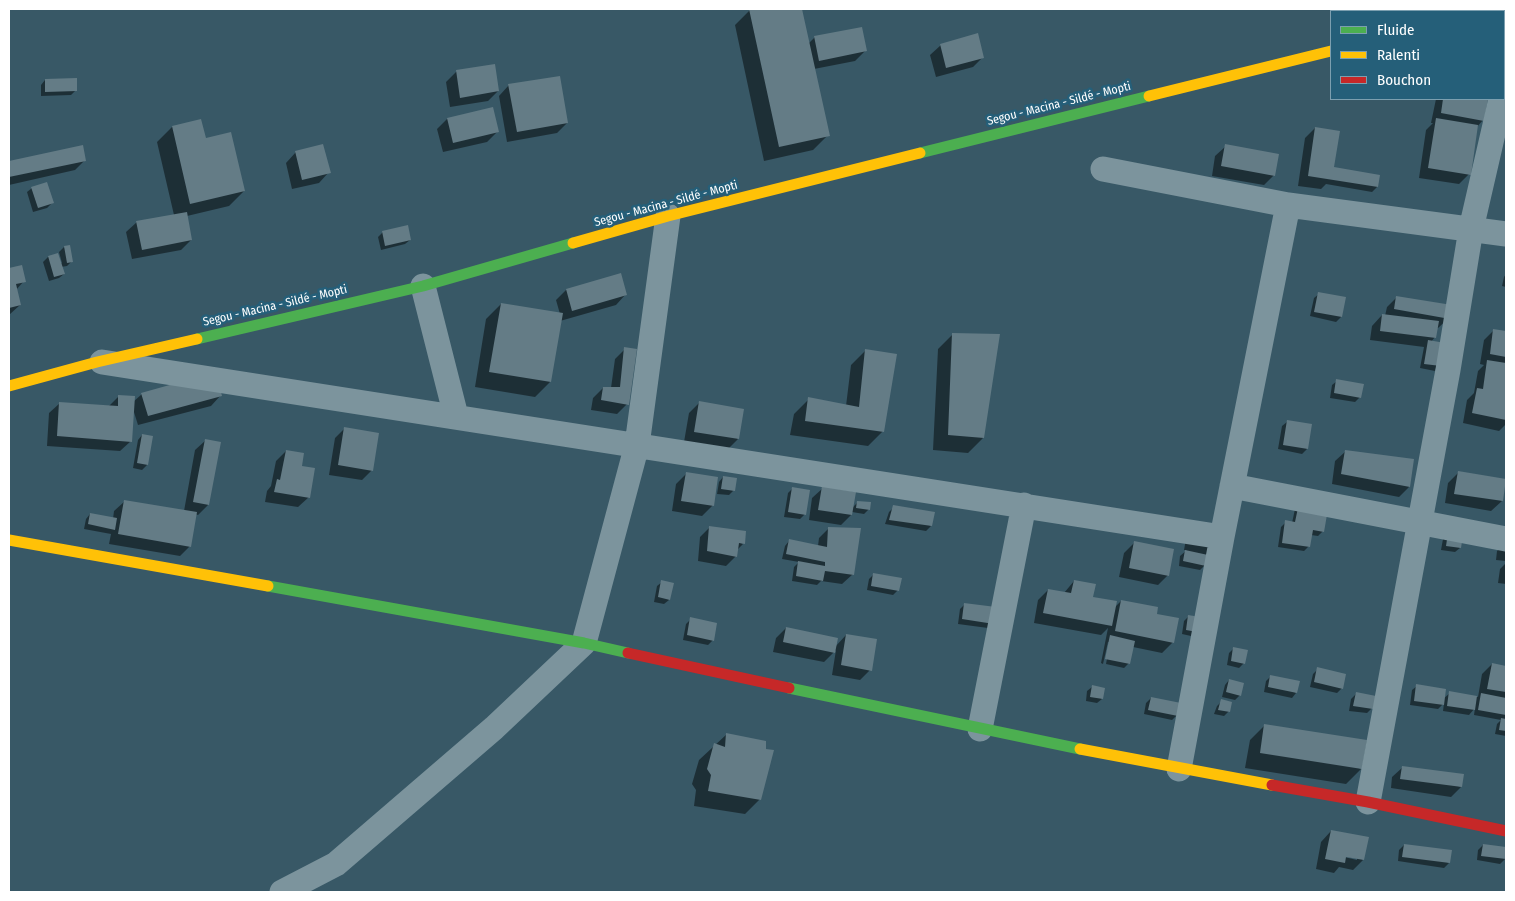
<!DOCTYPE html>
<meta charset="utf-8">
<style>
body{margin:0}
#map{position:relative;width:1515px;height:901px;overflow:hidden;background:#385866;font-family:"Fira Sans Condensed",sans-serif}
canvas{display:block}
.frame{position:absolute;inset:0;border:10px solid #fff;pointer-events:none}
.legend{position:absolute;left:1330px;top:10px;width:175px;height:90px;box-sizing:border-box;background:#255f79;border:1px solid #7c9faf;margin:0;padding:6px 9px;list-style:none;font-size:15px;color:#fff}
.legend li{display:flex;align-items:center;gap:10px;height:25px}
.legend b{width:25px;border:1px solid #7c9faf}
</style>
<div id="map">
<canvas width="1515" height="901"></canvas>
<div class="frame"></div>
<ul class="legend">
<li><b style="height:6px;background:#4caf50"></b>Fluide</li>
<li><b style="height:6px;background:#ffc107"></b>Ralenti</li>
<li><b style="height:6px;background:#c62828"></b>Bouchon</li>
</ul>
</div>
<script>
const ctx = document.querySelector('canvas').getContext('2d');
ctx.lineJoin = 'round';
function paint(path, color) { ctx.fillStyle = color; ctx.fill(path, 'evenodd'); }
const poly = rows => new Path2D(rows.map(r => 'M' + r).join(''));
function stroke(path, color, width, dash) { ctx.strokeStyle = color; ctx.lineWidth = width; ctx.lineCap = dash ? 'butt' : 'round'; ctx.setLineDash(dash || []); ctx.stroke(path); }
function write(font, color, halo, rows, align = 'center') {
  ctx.font = font + ' "Fira Sans Condensed",sans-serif'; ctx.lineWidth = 5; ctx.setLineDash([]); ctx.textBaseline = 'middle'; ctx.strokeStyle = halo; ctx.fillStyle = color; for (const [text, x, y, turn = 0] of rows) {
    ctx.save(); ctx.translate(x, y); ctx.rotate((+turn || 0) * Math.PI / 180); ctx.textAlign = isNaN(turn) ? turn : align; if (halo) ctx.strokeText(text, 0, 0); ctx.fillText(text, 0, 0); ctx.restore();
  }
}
paint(poly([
 [755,9,801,9,808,44,815,37,865,51,855,61,814,69,828,135,813,150,764,161,735,25,750,10],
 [941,45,983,57,973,67,936,77,930,55],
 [494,66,498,91,488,101,450,107,446,82,456,72],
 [45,80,76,90,71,95,41,96,41,85],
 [509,85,567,123,557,133,507,142,499,96],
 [1436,99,1487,99,1483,120,1477,127,1469,174,1459,184,1419,178,1426,130,1433,123,1431,123],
 [447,119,497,132,487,142,443,152,437,129],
 [200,120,205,140,244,191,229,206,187,216,191,240,181,250,132,259,126,232,137,222,174,215,157,142,172,127],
 [1315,128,1332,171,1379,176,1377,187,1372,192,1326,184,1321,189,1298,186,1305,138],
 [82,146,85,160,75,170,9,185,9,162],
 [1226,146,1274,175,1264,185,1212,176,1215,156],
 [296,152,329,172,319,183,292,189,286,163],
 [32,188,52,203,47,208,33,212,27,192],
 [383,232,410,240,405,244,381,250,378,237],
 [64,247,72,261,67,266,61,267,64,274,59,278,49,281,43,262,48,257,57,255,60,264,62,263,59,252],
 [21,267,24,281,16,290,20,305,9,315,9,269],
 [1506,274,1506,287,1502,286,1504,277],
 [566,290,626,294,616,305,560,321,550,382,535,397,475,387,486,319,501,304,560,314,556,300],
 [1319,294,1344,298,1341,317,1336,322,1310,316,1314,298],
 [1397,297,1449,318,1438,328,1437,328,1435,337,1431,342,1444,344,1435,371,1420,368,1424,347,1370,340,1372,326,1382,315,1385,316,1387,307],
 [1494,330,1506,332,1506,424,1499,431,1463,423,1467,400,1474,393,1478,371,1484,365,1480,364,1484,340],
 [953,334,983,438,968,453,933,450,938,349],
 [625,349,627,404,617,414,591,410,593,398,603,388,611,388,615,359],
 [866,350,883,431,868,446,790,435,794,414,809,399,846,406,851,365],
 [1337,381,1360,397,1355,402,1330,398,1332,385],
 [142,394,221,395,211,406,138,425,133,409,131,441,120,451,47,446,49,413,60,403,109,406,119,396,133,402],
 [699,403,738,439,728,449,684,442,689,413],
 [1287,422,1307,449,1302,454,1278,449,1282,426],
 [345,428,372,470,362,480,329,475,335,438],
 [142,435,147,465,142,470,133,468,138,440],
 [206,440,208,505,198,515,195,514,190,546,180,556,109,544,111,534,84,529,86,519,90,514,113,519,114,511,125,501,184,511,195,450],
 [286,451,301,467,309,497,298,507,265,502,267,491,271,486,276,461],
 [1346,451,1413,461,1409,487,1399,497,1332,484,1335,461],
 [1458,473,1502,501,1491,511,1445,503,1448,483],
 [686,474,717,478,712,506,702,516,672,511,676,484],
 [723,477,733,491,729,495,717,494,719,482],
 [823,488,853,507,858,502,869,509,864,514,852,512,851,515,841,525,809,520,812,498],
 [792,489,805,514,800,519,784,517,788,493],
 [894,507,931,526,926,531,885,524,889,512],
 [1295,509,1323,531,1318,536,1311,535,1309,546,1304,551,1278,547,1281,527,1286,522,1292,523],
 [710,527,743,544,737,550,736,556,726,566,698,561,700,537],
 [829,528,853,574,842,584,821,581,817,585,792,581,794,567,799,562,782,559,785,546,789,541,818,546,819,538],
 [1448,534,1460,548,1455,552,1441,550,1443,539],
 [1186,539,1217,539,1205,565,1200,570,1179,566,1180,556,1187,550,1184,550],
 [1134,543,1168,575,1158,585,1119,577,1124,553],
 [1502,546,1506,546,1506,561,1496,560,1497,551],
 [1505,564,1506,565,1506,584,1498,583,1500,569],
 [874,574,898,590,893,595,867,590,869,579],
 [1074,581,1092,598,1114,608,1121,601,1155,615,1173,642,1162,653,1133,647,1129,663,1124,668,1106,664,1110,642,1108,642,1103,664,1101,663,1108,628,1101,635,1034,623,1038,600,1048,590,1064,593],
 [662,582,669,600,664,604,654,602,657,586],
 [965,604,995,608,988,628,958,624,960,609],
 [1188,617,1198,618,1191,636,1182,634,1184,621],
 [691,619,713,640,708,645,683,640,686,624],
 [786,628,835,647,846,635,870,670,860,680,832,675,836,650,824,662,773,652,776,638],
 [1234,648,1244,663,1239,668,1227,665,1229,653],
 [1492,664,1506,667,1506,736,1495,734,1497,724,1501,720,1474,715,1475,708,1469,715,1443,711,1444,703,1438,709,1410,705,1412,690,1417,686,1443,699,1450,693,1478,697,1482,674],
 [1318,669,1342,688,1337,693,1310,687,1313,674],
 [1271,676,1296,693,1292,698,1264,692,1266,681],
 [1229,680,1240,695,1235,700,1222,697,1225,685],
 [1092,687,1102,699,1097,703,1086,701,1087,691],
 [1356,694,1372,708,1367,713,1349,711,1351,699],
 [1151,698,1177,715,1172,720,1144,714,1146,703],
 [1222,701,1229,711,1224,716,1214,714,1217,706],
 [1265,725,1361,769,1346,784,1245,768,1250,740],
 [727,734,760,799,745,814,694,806,696,790,692,784,699,760],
 [1403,767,1461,787,1451,797,1391,788,1392,777],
 [1331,831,1363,860,1353,870,1339,867,1334,873,1316,869,1321,842],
 [1340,856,1357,858,1357,860],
 [1404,845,1449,863,1444,868,1398,861,1399,850],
 [1483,845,1506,849,1505,859,1500,864,1477,860,1478,850]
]), '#0007');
paint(poly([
 [749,9,802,9,830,136,779,147],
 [862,27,867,51,819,61,814,36],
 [978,33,984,58,946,68,940,44],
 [495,64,499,91,460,98,456,70],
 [560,76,568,123,517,132,508,84],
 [77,78,77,91,45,92,45,79],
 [1443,99,1488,99,1484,121,1441,113],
 [493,107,499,132,453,143,447,118],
 [1436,118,1478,125,1471,175,1428,168],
 [201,119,206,138,231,132,245,191,190,204,172,126],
 [1315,127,1340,131,1334,167,1380,175,1378,187,1308,176],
 [323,144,331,173,302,180,295,151],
 [1225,144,1279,154,1275,176,1221,166],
 [83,145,86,161,9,177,9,161],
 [47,182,54,203,38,208,31,187],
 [187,212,192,240,142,250,136,221],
 [408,225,411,240,385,246,382,231],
 [70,245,73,262,67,263,64,246],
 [58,253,65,274,54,277,48,256],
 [22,265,26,282,16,284,21,305,9,308,9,268],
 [621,273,627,295,572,311,566,289],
 [1318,292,1346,297,1342,317,1314,312],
 [1396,296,1452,305,1450,319,1394,309],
 [501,303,563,313,551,382,489,372],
 [1382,314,1439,321,1436,338,1380,331],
 [1493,329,1506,331,1506,357,1490,354],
 [952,333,1000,334,984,438,948,435],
 [1428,340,1445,343,1441,366,1424,364],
 [624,347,637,349,629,405,601,400,603,387,620,387],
 [865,349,897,354,884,432,805,421,808,397,859,407],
 [1487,360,1506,363,1506,420,1472,413,1477,388,1483,389],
 [216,372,222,396,148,416,141,393],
 [1336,379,1364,384,1361,398,1334,393],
 [118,395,135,396,132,442,57,436,59,402,118,406],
 [699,401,744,409,739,439,694,432],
 [1287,420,1312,424,1308,449,1283,445],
 [344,427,379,433,373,471,338,465],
 [142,434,153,436,148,465,137,463],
 [205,439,221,442,209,505,193,502],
 [286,450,304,453,302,466,315,468,310,498,274,492,277,479,280,480],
 [1345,450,1414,459,1410,487,1341,474],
 [1458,471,1506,479,1503,501,1454,494],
 [686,472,718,477,714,506,681,501],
 [723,476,737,478,735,491,721,489],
 [822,486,856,492,852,515,818,510],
 [792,487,810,490,806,515,788,512],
 [124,500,197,512,191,547,118,534],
 [857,501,871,502,870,510,856,508],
 [1299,503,1328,509,1324,532,1313,530,1310,547,1282,543,1285,520,1295,522],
 [893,505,935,512,932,526,889,520],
 [90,513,117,518,115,530,88,524],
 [709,526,746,531,745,544,739,543,737,557,707,551],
 [828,527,861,528,854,575,825,571,823,581,796,576,798,561,825,566,825,562,786,554,789,539,827,547],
 [1448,533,1463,535,1461,548,1446,546],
 [1134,541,1174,549,1169,576,1129,568],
 [1185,550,1208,555,1206,566,1183,561],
 [873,573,902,578,899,591,871,586],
 [661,580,674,583,670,600,658,597],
 [1074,580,1096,584,1093,597,1117,601,1112,626,1043,613,1048,589,1071,593],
 [1121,600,1158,607,1157,614,1179,618,1174,643,1115,631],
 [964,603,996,607,994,624,962,619],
 [1188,615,1200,617,1197,632,1186,630],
 [690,617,717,623,714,641,687,635],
 [786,627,838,638,835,653,783,642],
 [846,634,877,639,872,671,841,665],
 [1110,635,1135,641,1130,664,1105,659],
 [1233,647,1248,650,1245,664,1231,661],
 [1492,663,1506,666,1506,692,1487,689],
 [1317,667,1346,674,1343,689,1314,682],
 [1270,675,1300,681,1297,693,1268,687],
 [1229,679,1244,683,1241,696,1226,692],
 [1416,684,1446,689,1444,705,1414,701],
 [1092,685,1105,688,1103,699,1090,697],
 [1449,691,1477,696,1475,710,1447,706],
 [1356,692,1376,696,1373,709,1353,706],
 [1481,693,1506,698,1506,715,1478,710],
 [1151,697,1181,703,1178,716,1148,710],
 [1221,699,1232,702,1230,712,1218,710],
 [1501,718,1506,719,1506,731,1499,730],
 [1264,724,1367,740,1362,769,1260,753],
 [726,733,766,741,766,749,774,750,761,800,708,791,711,775,707,769,714,743,725,747],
 [1402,766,1464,774,1462,787,1400,779],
 [1331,830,1369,837,1364,860,1346,857,1345,863,1325,859],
 [1404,844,1452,850,1450,863,1402,857],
 [1483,844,1506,847,1506,859,1481,856]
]), '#647c86');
stroke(poly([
 [1103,169,1288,205,1506,234],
 [423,286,456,416],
 [102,362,1222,537],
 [1232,486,1506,539],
 [980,729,1024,505],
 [1179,769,1222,537,1288,205],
 [1368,802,1448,370,1471,229,1501,99],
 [282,892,336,864,494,728,584,643,637,445,668,216]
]), '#7c949d', 25);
stroke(poly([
 [920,153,1149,96],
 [197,339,423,286,573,243],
 [268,586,584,643,628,653],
 [789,688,1080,749]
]), '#4caf50', 11);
stroke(poly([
 [1504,37,1506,37],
 [1149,96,1331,51],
 [573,243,668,216,920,153],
 [9,386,97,362,197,339],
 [9,540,268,586],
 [1080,749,1272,785]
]), '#ffc107', 11);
stroke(poly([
 [628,653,789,688],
 [1272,785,1368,802,1506,831]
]), '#c62828', 11);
write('12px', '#fff', '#255f79', [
 ["Segou - Macina - Sildé - Mopti",1059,104,-14],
 ["Segou - Macina - Sildé - Mopti",666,204,-15],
 ["Segou - Macina - Sildé - Mopti",275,306,-13]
]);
</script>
